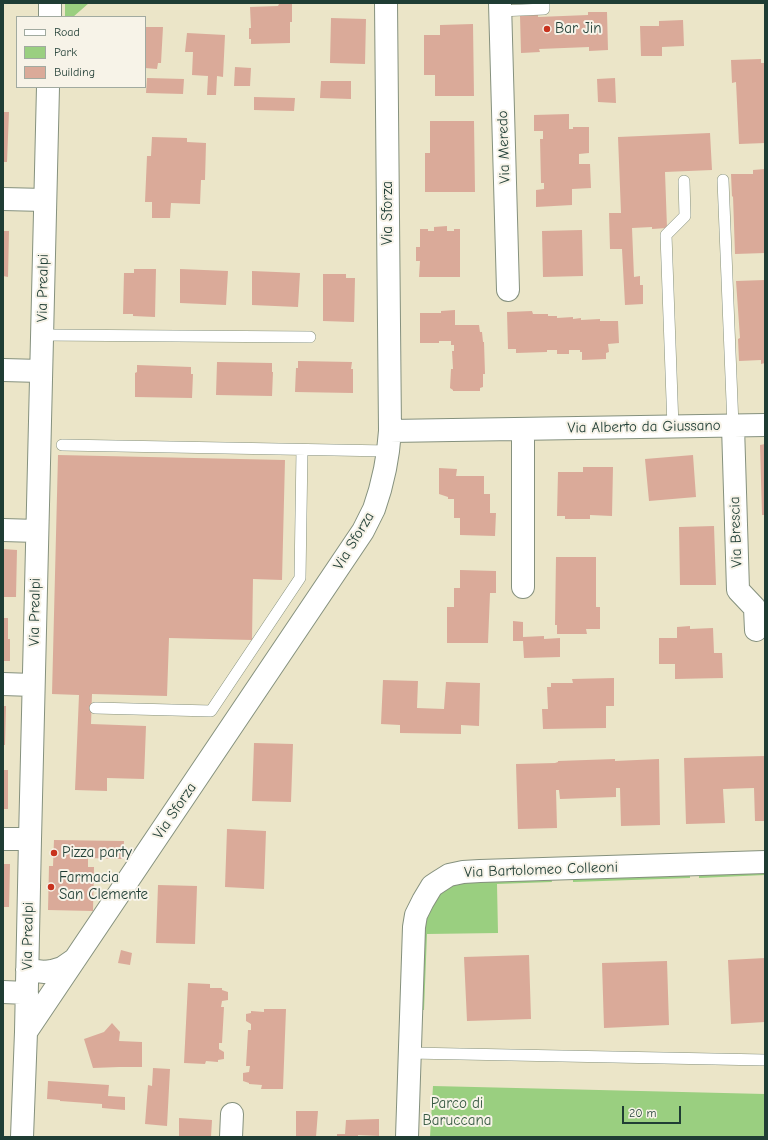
<!DOCTYPE html>
<style>
body{margin:0}
#map{position:relative;width:768px;height:1140px;overflow:hidden;background:#ebe5c8;font-family:"Comic Neue",sans-serif}
canvas{display:block}
.frame{position:absolute;inset:0;border:4px solid #1f3d34;pointer-events:none}
.legend{position:absolute;left:16px;top:16px;width:130px;height:72px;box-sizing:border-box;background:#f7f3e8;border:1px solid #a1aaa0;margin:0;padding:5px 7px;list-style:none;font-size:12px;color:#1f3d34}
.legend li{display:flex;align-items:center;gap:8px;height:20px}
.legend b{width:20px;border:1px solid #a1aaa0}
.scale{position:absolute;left:622px;top:1106px;width:59px;height:18px;box-sizing:border-box;border:2px solid #1f3d34;border-top:0;padding-left:5px;font-size:12px;line-height:14px;white-space:nowrap;color:#1f3d34;-webkit-text-stroke:3px #f7f3e8;paint-order:stroke}
</style>
<div id="map">
<canvas width="768" height="1140"></canvas>
<div class="frame"></div>
<ul class="legend">
<li><b style="height:5px;background:#fff"></b>Road</li>
<li><b style="height:11px;background:#9acf80"></b>Park</li>
<li><b style="height:11px;background:#daaa99"></b>Building</li>
</ul>
<div class="scale">20 m</div>
</div>
<script>
const ctx = document.querySelector('canvas').getContext('2d');
ctx.lineJoin = 'round';
function paint(path, color) { ctx.fillStyle = color; ctx.fill(path, 'evenodd'); }
const poly = rows => new Path2D(rows.map(r => 'M' + r).join(''));
function stroke(path, color, width, dash) { ctx.strokeStyle = color; ctx.lineWidth = width; ctx.lineCap = dash ? 'butt' : 'round'; ctx.setLineDash(dash || []); ctx.stroke(path); }
function write(font, color, halo, rows, align = 'center') {
  ctx.font = font + ' "Comic Neue",sans-serif'; ctx.lineWidth = 4; ctx.setLineDash([]); ctx.textBaseline = 'middle'; ctx.strokeStyle = halo; ctx.fillStyle = color; for (const [text, x, y, turn = 0] of rows) {
    ctx.save(); ctx.translate(x, y); ctx.rotate((+turn || 0) * Math.PI / 180); ctx.textAlign = isNaN(turn) ? turn : align; if (halo) ctx.strokeText(text, 0, 0); ctx.fillText(text, 0, 0); ctx.restore();
  }
}
paint(poly([
 [65,3,89,3,73,17,65,17],
 [765,872,765,875,699,878,699,874],
 [690,874,690,878,573,882,573,878],
 [551,878,552,882,497,884,498,933,427,934,424,1010,420,1010,425,919,437,896,445,888,459,883],
 [433,1086,765,1094,765,1137,430,1137]
]), '#9acf80');
paint(poly([
 [279,4,292,4,292,22,290,22,290,43,251,44,251,39,249,39,249,28,251,28,250,7,278,6],
 [588,12,607,12,608,50,589,51,589,47,539,49,540,52,521,53,520,16,538,15,538,17,588,15],
 [331,18,366,19,365,64,330,63],
 [683,20,684,46,662,47,662,56,641,56,640,26,659,26,659,21],
 [473,24,474,96,435,96,435,75,424,75,424,35,440,35,440,25],
 [145,27,163,27,161,63,158,63,157,69,145,68],
 [187,33,225,35,223,77,217,76,216,95,207,95,208,76,192,75,193,52,185,52],
 [761,59,761,63,765,63,765,143,739,144,736,82,732,83,731,60],
 [235,67,251,68,250,86,234,86],
 [147,78,184,79,183,94,146,93],
 [615,78,616,103,598,102,597,79],
 [321,81,351,81,351,99,320,98],
 [254,97,295,98,294,111,254,110],
 [3,112,9,112,7,162,3,162],
 [569,114,569,129,573,129,573,127,589,127,589,153,579,154,579,164,590,164,591,188,572,189,572,205,536,207,536,190,544,189,544,183,541,183,540,139,543,139,543,131,534,131,534,115],
 [430,121,474,121,475,192,425,192,425,153,430,153],
 [710,133,712,170,665,172,667,228,652,229,652,227,632,228,634,277,640,276,640,285,643,285,643,304,625,305,622,249,610,249,609,213,621,213,618,137],
 [152,137,187,138,187,142,206,143,205,180,201,180,200,204,171,203,170,218,152,218,152,202,145,202,147,156,151,156],
 [765,169,765,253,735,254,733,196,732,197,731,174,753,174,753,170],
 [447,226,447,231,454,231,454,229,460,229,460,277,419,277,420,261,416,261,416,247,420,247,420,229,428,229,428,231,434,231,434,227],
 [582,230,583,276,543,277,542,231],
 [3,231,9,231,8,277,3,276],
 [134,269,156,269,155,317,133,316,133,314,123,314,124,273,134,273],
 [180,269,228,271,226,305,180,303],
 [252,271,300,273,298,307,252,305],
 [323,274,346,274,346,278,355,278,354,322,323,321],
 [765,280,765,363,761,364,761,360,739,361,738,339,740,338,736,281],
 [455,310,455,325,479,325,480,332,482,332,483,342,484,342,485,374,483,374,483,387,480,388,480,391,453,391,453,390,450,388,451,369,453,369,452,351,454,351,454,345,451,345,451,341,439,341,439,343,420,343,420,313,441,313,441,311],
 [532,311,533,314,548,314,548,316,557,316,557,318,573,317,573,319,581,318,581,320,600,319,600,321,618,321,619,343,608,344,609,352,606,353,606,359,582,360,582,352,580,352,580,350,569,350,569,354,557,354,557,350,547,350,547,352,516,353,516,349,508,349,507,312],
 [298,361,352,362,351,369,353,369,353,393,295,392,296,368,298,368],
 [217,362,272,363,272,372,273,372,272,396,216,395],
 [137,365,191,367,191,374,193,374,192,398,135,397,135,373,137,372],
 [765,444,765,515,762,515,760,445],
 [58,455,285,460,282,580,253,579,252,640,169,638,167,696,92,694,91,724,146,726,144,779,107,778,107,791,75,790,79,695,52,694],
 [693,455,696,497,649,501,645,459],
 [583,467,613,467,612,516,590,515,590,519,565,519,565,516,557,516,558,472,583,472],
 [439,468,457,469,456,476,484,476,484,494,490,494,490,513,496,513,495,536,460,535,460,518,454,518,454,499,448,499,448,497,439,494],
 [714,526,716,585,680,585,679,527],
 [3,549,17,550,16,597,3,597],
 [556,557,596,557,596,607,600,607,600,629,586,629,587,634,557,634,557,625,555,625],
 [460,570,496,571,496,593,490,593,488,643,447,643,447,607,454,607,454,588,460,588],
 [3,618,8,618,8,639,10,639,10,661,3,661],
 [513,621,523,622,523,637,544,636,544,639,560,638,560,657,524,658,523,641,513,641],
 [690,626,690,629,713,628,714,653,722,653,723,678,675,679,675,664,659,664,659,638,677,638,677,627],
 [614,678,614,706,606,706,606,728,543,729,542,709,548,709,547,687,551,687,551,683,573,683,572,679],
 [383,680,418,681,417,708,444,709,446,682,480,683,479,726,461,725,461,734,400,733,400,725,381,724],
 [3,706,6,706,5,745,3,745],
 [254,743,293,744,291,802,252,801],
 [765,756,765,821,755,821,754,788,723,789,725,823,686,824,684,758],
 [615,759,615,761,659,759,660,825,621,826,620,788,616,788,616,797,560,799,559,790,556,790,557,828,518,829,516,764,555,763,558,762,558,761],
 [3,770,8,770,8,809,3,809],
 [227,829,266,831,264,889,225,887],
 [54,840,124,841,123,859,88,858,88,867,94,867,93,911,48,910,49,866,53,866],
 [3,864,10,864,9,907,3,907],
 [158,885,197,886,195,944,156,943],
 [121,950,132,953,130,965,118,963],
 [529,955,531,1019,467,1021,464,957],
 [765,958,765,1022,731,1024,728,960],
 [667,961,669,1025,604,1028,602,963],
 [188,983,210,984,210,988,222,988,222,990,228,992,228,1000,222,1001,221,1007,224,1007,222,1043,219,1043,219,1049,224,1052,224,1059,218,1060,218,1062,206,1061,205,1064,184,1063],
 [264,1009,286,1009,283,1089,261,1089,262,1085,249,1084,249,1083,243,1081,243,1073,249,1072,250,1066,246,1066,248,1030,251,1030,251,1024,246,1021,246,1014,251,1013,251,1011,264,1012],
 [112,1023,120,1032,119,1041,142,1042,142,1067,119,1067,93,1068,84,1039,104,1032],
 [153,1068,170,1069,167,1126,145,1124,148,1085,152,1086],
 [48,1081,109,1085,108,1096,125,1097,125,1110,102,1108,102,1104,60,1101,60,1100,47,1099],
 [296,1111,318,1111,316,1137,296,1137],
 [179,1118,212,1120,211,1137,179,1137],
 [379,1119,379,1136,358,1135,358,1137,337,1137,337,1134,345,1134,346,1120]
]), '#daaa99');
const service = poly([
 [500,11,544,9,544,3],
 [723,180,733,426],
 [42,335,310,337],
 [673,427,666,235,685,216,684,181],
 [62,445,388,451],
 [95,708,211,711,300,578,302,450],
 [410,1053,765,1060]
]);
const minor = poly([
 [500,3,508,290],
 [50,17,50,3],
 [3,199,45,200],
 [3,370,41,371],
 [733,426,738,590,755,608,756,630],
 [390,431,765,425],
 [3,530,37,531],
 [523,587,523,429],
 [3,684,33,685],
 [3,839,30,839],
 [27,970,45,972,52,971,62,968,75,959],
 [3,992,27,993],
 [26,1032,363,531,374,509,380,490,385,469,388,451,390,431,386,3],
 [22,1137,26,1032,30,839,48,87],
 [231,1137,232,1114],
 [407,1137,414,927,416,915,423,901,432,886,438,882,449,875,463,872,480,871,765,862]
]);
stroke(service, '#85917e', 12);
stroke(minor, '#85917e', 24);
stroke(service, '#fff', 11);
stroke(minor, '#fff', 22);
for (const [x, y, r, color] of [
 [547,29,4,"#c8321e"],
 [54,853,4,"#c8321e"],
 [51,887,4,"#c8321e"]
]) { const dot = new Path2D(); dot.arc(x, y, r, 0, 2 * Math.PI); ctx.fillStyle = color; ctx.fill(dot); stroke(dot, '#f7f3e8', 1.5); }
write('15px', '#1f3d34', '#f7f3e8', [
 ["Bar Jin",555,29],
 ["Pizza party",62,853],
 ["Farmacia",59,878],
 ["San Clemente",59,895]
], 'left');
write('15px', '#1f3d34', '#f7f3e8', [
 ["Via Meredo",504,147,-92],
 ["Via Sforza",388,213,-90],
 ["Via Prealpi",43,288,-89],
 ["Via Alberto da Giussano",644,427,-1],
 ["Via Brescia",736,532,-92],
 ["Via Sforza",354,541,-59],
 ["Via Prealpi",35,612,-89],
 ["Via Sforza",175,811,-56],
 ["Via Bartolomeo Colleoni",541,870,-2],
 ["Via Prealpi",28,936,-89]
]);
write('15px', '#385a43', '#f7f3e8', [
 ["Parco di",457,1104],
 ["Baruccana",457,1121]
]);
</script>
